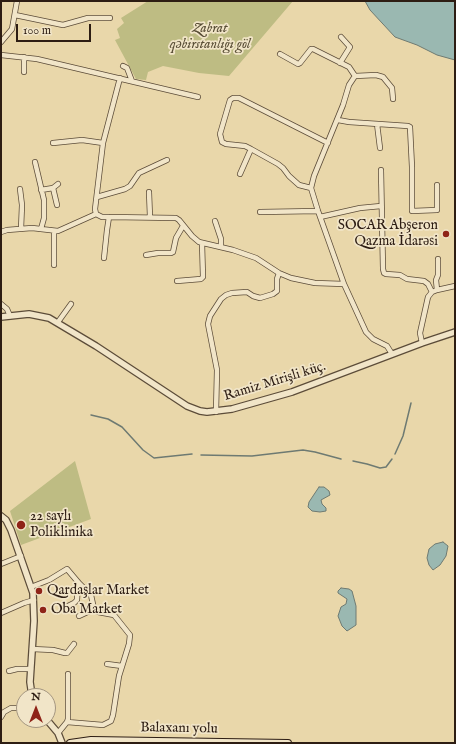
<!DOCTYPE html>
<meta charset="utf-8">
<style>
body{margin:0}
#map{position:relative;width:456px;height:744px;overflow:hidden;background:#e9d7aa;font-family:"IM FELL English",serif}
canvas{display:block}
.frame{position:absolute;inset:0;border:2px solid #2d1d13;pointer-events:none}
.north{position:absolute;left:16px;top:688px;width:40px;height:40px;box-sizing:border-box;background:#f1e5c8;border:1px solid #a39580;border-radius:50%;rotate:0deg;font-size:11px;font-weight:700;line-height:16px;text-align:center;color:#2d1d13}
.north::after{content:'';display:block;margin:auto;width:14px;height:18px;background:#8f2418;clip-path:polygon(50% 0,100% 100%,50% 72%,0 100%)}
.scale{position:absolute;left:16px;top:24px;width:75px;height:18px;box-sizing:border-box;border:2px solid #2d1d13;border-top:0;padding-left:5px;font-size:12px;line-height:14px;white-space:nowrap;color:#2d1d13;-webkit-text-stroke:3px #f1e5c8;paint-order:stroke}
</style>
<div id="map">
<canvas width="456" height="744"></canvas>
<div class="frame"></div>
<div class="north">N</div>
<div class="scale">100 m</div>
</div>
<script>
const ctx = document.querySelector('canvas').getContext('2d');
ctx.lineJoin = 'round';
function paint(path, color) { ctx.fillStyle = color; ctx.fill(path, 'evenodd'); }
const poly = rows => new Path2D(rows.map(r => 'M' + r).join(''));
function stroke(path, color, width, dash) { ctx.strokeStyle = color; ctx.lineWidth = width; ctx.lineCap = dash ? 'butt' : 'round'; ctx.setLineDash(dash || []); ctx.stroke(path); }
function write(font, color, halo, rows, align = 'center') {
  ctx.font = font + ' "IM FELL English",serif'; ctx.lineWidth = 3.5; ctx.setLineDash([]); ctx.textBaseline = 'middle'; ctx.strokeStyle = halo; ctx.fillStyle = color; for (const [text, x, y, turn = 0] of rows) {
    ctx.save(); ctx.translate(x, y); ctx.rotate((+turn || 0) * Math.PI / 180); ctx.textAlign = isNaN(turn) ? turn : align; if (halo) ctx.strokeText(text, 0, 0); ctx.fillText(text, 0, 0); ctx.restore();
  }
}
paint(poly([
 [148,1,293,1,229,76,199,73,163,66,148,72,146,80,136,79,115,40,120,38,117,29,124,23,121,18],
 [75,461,91,519,21,545,10,511]
]), '#bebc83');
const water = poly([
 [365,1,455,1,455,60,437,55,417,45,395,37,370,10,365,1],
 [319,487,324,487,329,491,330,495,321,500,322,504,326,508,326,511,320,512,312,511,308,507,309,502,319,487],
 [443,542,448,546,446,556,440,565,433,570,429,565,427,558,429,549,435,544,443,542],
 [341,588,349,589,352,591,356,606,356,625,347,631,342,626,338,616,341,607,346,604,347,599,338,593,338,591,341,588]
]);
paint(water, '#9ab8b1');
stroke(water, '#6e7a72', 1);
stroke(poly([
 [91,415,108,419,122,427,143,450,154,458,192,454],
 [395,454,403,436,411,403],
 [201,455,252,456,303,450,315,452,341,459],
 [353,461,367,464,380,468,386,467,392,459]
]), '#6e7a72', 1.5);
const minor = poly([
 [15,15,63,25,88,18,110,18],
 [1,42,12,29,17,1],
 [280,54,298,64,300,63,311,49,313,49,349,67,355,76,349,85,343,105,314,176,311,188,318,211,344,284],
 [1,55,37,59,198,97],
 [340,63,350,47,341,37],
 [123,66,127,68,132,81],
 [24,72,24,57],
 [355,76,376,75,383,77,392,88,393,99],
 [120,78,103,143,95,209,96,214,102,217,109,217,176,218,179,220,192,236,199,242,233,250,256,258,279,273,291,278,315,283,344,284,366,332,373,339,387,346,392,354],
 [338,120,349,122,408,126,410,127,412,167,412,211,437,210,437,185],
 [377,124,380,148],
 [53,143,82,140,103,143],
 [35,162,44,200,44,218,41,229],
 [381,170,383,269,384,273,386,274,400,275,407,279,424,281,428,284,432,292],
 [240,174,251,149],
 [53,188,57,205],
 [311,188,299,185,289,176,283,168,278,164,251,149,245,146,226,144,222,142,220,134,230,100,233,98,239,98,328,143],
 [20,189,22,205,21,229],
 [41,190,53,188,58,184],
 [149,192,150,217],
 [97,197,125,189,130,186,139,173,167,160],
 [260,212,318,211],
 [320,217,360,208,381,206],
 [215,221,221,239,221,247],
 [1,232,7,230,32,228,58,231,96,214],
 [54,232,54,265],
 [146,255,158,253,171,253,173,252,176,238,183,226],
 [104,258,107,230,109,217],
 [177,281,201,279,203,277,202,243],
 [437,290,436,280,438,275,438,259],
 [1,304,7,309,10,316],
 [58,322,71,304],
 [422,343,420,333,428,297,432,292,437,290,455,286],
 [216,412,217,370,208,324,210,316,221,299,226,295,232,293,247,292,253,296,260,298,273,294,277,291,277,279,279,273],
 [1,564,21,556],
 [31,587,49,580,67,569,78,582,91,595,94,609,98,612,114,615,130,635,129,644,119,676,113,715,111,721,103,725,67,722],
 [62,609,74,603,77,600,78,582],
 [1,613,24,603,34,600],
 [79,616,94,609],
 [32,649,53,650,65,653,67,653,74,644],
 [107,664,122,666],
 [9,671,17,669,31,669],
 [1,717,4,712,11,708,24,708],
 [58,733,67,722,68,719,68,674]
]);
const tertiary = poly([
 [1,317,29,314,49,318,96,346,187,406,200,411,207,412,232,409,292,392,422,343,455,332],
 [1,516,6,520,11,530,33,593,34,621,30,682,32,696],
 [47,720,58,733,62,743]
]);
const secondary = poly([
 [70,743,91,740,288,743]
]);
stroke(minor, '#5c4c39', 6);
stroke(tertiary, '#5c4c39', 8);
stroke(secondary, '#2d1d13', 8);
stroke(minor, '#f1e5c8', 4.5);
stroke(tertiary, '#f1e5c8', 5.5);
stroke(secondary, '#f1e5c8', 6);
for (const [x, y, r, color] of [
 [446,234,4,"#8f2418"],
 [21,525,5,"#8f2418"],
 [39,591,4,"#8f2418"],
 [43,610,4,"#8f2418"]
]) { const dot = new Path2D(); dot.arc(x, y, r, 0, 2 * Math.PI); ctx.fillStyle = color; ctx.fill(dot); stroke(dot, '#f1e5c8', 1.5); }
write('italic 14px', '#584d35', '#f1e5c8', [
 ["Zabrat",210,29],
 ["qəbirstanlığı göl",210,45]
]);
write('14px', '#2d1d13', '#f1e5c8', [
 ["SOCAR Abşeron",438,226,"right"],
 ["Qazma İdarəsi",438,242,"right"],
 ["22 saylı",30,517],
 ["Poliklinika",30,533],
 ["Qardaşlar Market",47,591],
 ["Oba Market",51,610]
], 'left');
write('14px', '#2d1d13', '#f1e5c8', [
 ["Ramiz Mirişli küç.",275,382,-17],
 ["Balaxanı yolu",179,729,1]
]);
</script>
